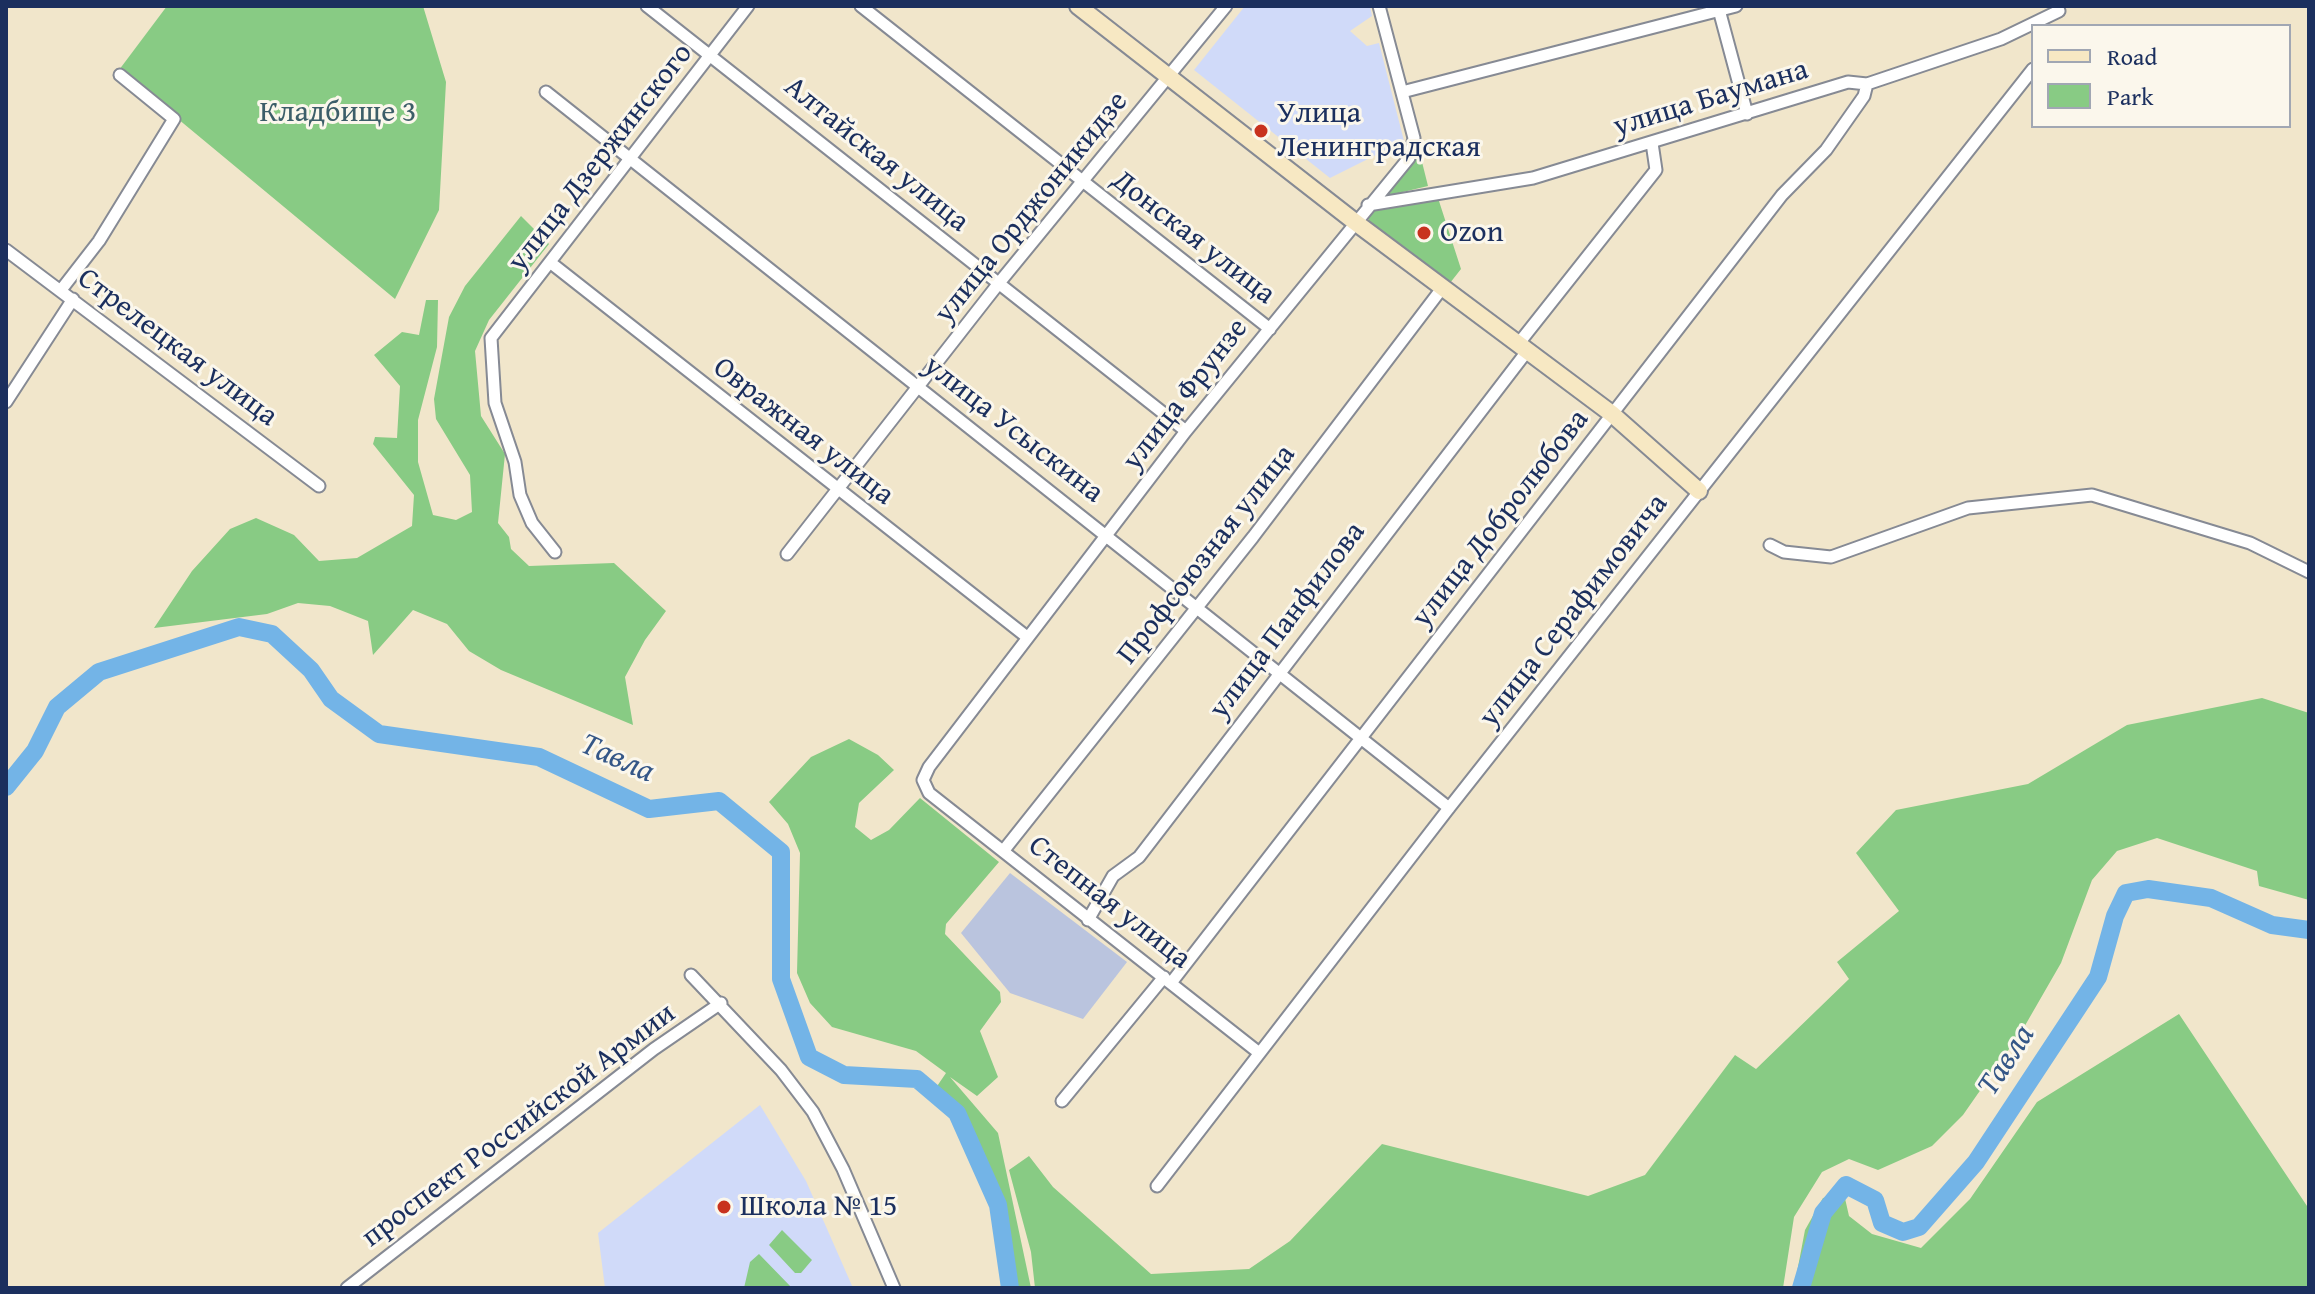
<!DOCTYPE html>
<meta charset="utf-8">
<style>
body{margin:0}
#map{position:relative;width:2315px;height:1294px;overflow:hidden;background:#f1e6cb;font-family:"Gentium Book Plus",serif}
canvas{display:block}
.frame{position:absolute;inset:0;border:8px solid #1b2f5e;pointer-events:none}
.legend{position:absolute;left:2031px;top:24px;width:260px;height:104px;box-sizing:border-box;background:#fbf7ec;border:2px solid #a1a7b3;margin:0;padding:10px 14px;list-style:none;font-size:24px;color:#1b2f5e}
.legend li{display:flex;align-items:center;gap:16px;height:40px}
.legend b{width:40px;border:2px solid #a1a7b3}
</style>
<div id="map">
<canvas width="2315" height="1294"></canvas>
<div class="frame"></div>
<ul class="legend">
<li><b style="height:10px;background:#f7e8c3"></b>Road</li>
<li><b style="height:22px;background:#88cb84"></b>Park</li>
</ul>
</div>
<script>
const ctx = document.querySelector('canvas').getContext('2d');
ctx.lineJoin = 'round';
function paint(path, color) { ctx.fillStyle = color; ctx.fill(path, 'evenodd'); }
const poly = rows => new Path2D(rows.map(r => 'M' + r).join(''));
function stroke(path, color, width, dash) { ctx.strokeStyle = color; ctx.lineWidth = width; ctx.lineCap = dash ? 'butt' : 'round'; ctx.setLineDash(dash || []); ctx.stroke(path); }
function write(font, color, halo, rows, align = 'center') {
  ctx.font = font + ' "Gentium Book Plus",serif'; ctx.lineWidth = 6; ctx.setLineDash([]); ctx.textBaseline = 'middle'; ctx.strokeStyle = halo; ctx.fillStyle = color; for (const [text, x, y, turn = 0] of rows) {
    ctx.save(); ctx.translate(x, y); ctx.rotate((+turn || 0) * Math.PI / 180); ctx.textAlign = isNaN(turn) ? turn : align; if (halo) ctx.strokeText(text, 0, 0); ctx.fillText(text, 0, 0); ctx.restore();
  }
}
paint(poly([
 [1245,6,1370,6,1372,16,1350,31,1367,46,1379,43,1404,141,1330,178,1194,70],
 [760,1105,806,1181,853,1288,605,1288,598,1233]
]), '#d0daf9');
paint(poly([
 [1010,873,1127,962,1083,1019,1010,993,961,933]
]), '#bac4de');
paint(poly([
 [167,6,423,6,446,82,439,210,395,299,119,70],
 [1419,150,1428,186,1382,197,1412,158],
 [1438,198,1461,269,1450,283,1370,225,1368,216,1377,208],
 [521,216,549,244,489,320,475,351,481,416,505,454,498,523,509,537,511,549,529,566,614,563,666,611,645,640,625,677,633,725,501,670,469,651,447,624,413,610,373,655,368,621,330,606,298,603,267,614,154,628,192,571,230,529,256,518,294,535,319,561,357,558,412,526,414,495,373,444,375,437,397,438,400,386,374,355,402,332,419,335,426,300,438,300,437,347,418,420,418,462,433,515,456,520,472,512,470,475,436,419,434,399,449,317,465,286],
 [2262,698,2309,713,2309,900,2259,886,2257,871,2157,838,2117,851,2092,880,2061,963,2023,1029,1963,1115,1932,1146,1878,1170,1849,1159,1822,1172,1794,1217,1783,1288,1035,1288,1031,1252,1009,1170,1029,1156,1053,1187,1151,1274,1249,1269,1290,1241,1382,1144,1588,1196,1645,1175,1735,1055,1756,1069,1849,979,1837,962,1899,911,1856,853,1896,810,2028,784,2127,725],
 [849,739,878,755,894,770,859,803,855,827,871,840,889,830,920,798,999,862,946,924,945,934,1000,992,1001,1002,980,1031,998,1077,977,1096,950,1077,998,1133,1031,1288,1004,1288,983,1150,929,1098,946,1073,916,1051,832,1027,810,1003,797,973,800,853,788,824,769,802,811,757],
 [2179,1014,2309,1209,2309,1288,1794,1288,1805,1230,1823,1198,1844,1194,1849,1216,1872,1234,1921,1248,1970,1199,2037,1102],
 [782,1230,812,1260,801,1273,795,1273,769,1245],
 [759,1254,792,1288,744,1288,750,1262]
]), '#88cb84');
stroke(poly([
 [6,787,35,751,57,707,99,672,239,627,272,634,311,670,331,699,379,734,539,757,649,809,719,801,781,852,781,979,809,1057,844,1075,917,1079,957,1113,998,1205,1010,1288],
 [1801,1288,1823,1213,1846,1185,1875,1200,1882,1223,1903,1232,1919,1227,1976,1162,2098,977,2115,916,2126,893,2148,889,2211,898,2272,925,2309,930]
]), '#73b4e7', 18);
const street = poly([
 [647,6,1186,431],
 [861,6,1270,329],
 [1718,6,1747,114],
 [546,92,1449,808],
 [1402,92,1736,6],
 [1368,205,1533,178,1848,82,1867,84,2001,39,2059,11],
 [6,250,319,486],
 [551,263,1027,637],
 [61,290,99,241,174,119,120,75],
 [1519,343,1656,170,1652,143],
 [6,402,73,299],
 [1770,545,1784,552,1831,557,1968,508,2092,495,2250,543,2309,572],
 [555,552,532,523,520,495,515,462,495,403,491,338,748,6],
 [787,554,999,283,1226,6],
 [1004,850,1253,537,1443,287],
 [1088,920,1113,876,1139,857,1528,350],
 [691,975,781,1070,813,1112,843,1169,894,1288],
 [1171,983,1782,195,1826,150,1864,96,1867,84],
 [1258,1052,929,793,923,780,929,767,1186,431,1409,158,1414,138,1379,6],
 [1062,1101,1164,977],
 [1157,1186,1449,808,2033,69],
 [347,1288,654,1049,721,1003]
]);
const secondary = poly([
 [1078,6,1355,222,1612,414,1699,491]
]);
stroke(street, '#868a94', 15);
stroke(secondary, '#868a94', 20);
stroke(street, '#fff', 11);
stroke(secondary, '#f7e8c3', 16);
for (const [x, y, r, color] of [
 [1261,131,8,"#c8321e"],
 [1424,233,8,"#c8321e"],
 [724,1207,8,"#c8321e"]
]) { const dot = new Path2D(); dot.arc(x, y, r, 0, 2 * Math.PI); ctx.fillStyle = color; ctx.fill(dot); stroke(dot, '#fbf7ec', 3); }
write('30px', '#1b2f5e', '#fbf7ec', [
 ["улица Баумана",1711,99,-17],
 ["Алтайская улица",876,155,39],
 ["улица Дзержинского",601,158,-52],
 ["улица Орджоникидзе",1032,208,-51],
 ["Донская улица",1193,238,38],
 ["Стрелецкая улица",177,348,37],
 ["улица Фрунзе",1186,395,-52],
 ["улица Усыскина",1013,430,38],
 ["Овражная улица",803,432,38],
 ["улица Добролюбова",1501,519,-52],
 ["Профсоюзная улица",1207,555,-52],
 ["улица Серафимовича",1574,611,-52],
 ["улица Панфилова",1288,621,-53],
 ["Степная улица",1109,903,38],
 ["проспект Российской Армии",519,1126,-37]
]);
write('30px', '#3c5e69', '#fbf7ec', [
 ["Кладбище 3",338,113]
]);
write('30px', '#1b2f5e', '#fbf7ec', [
 ["Улица",1277,114],
 ["Ленинградская",1277,148],
 ["Ozon",1440,233],
 ["Школа № 15",740,1207]
], 'left');
write('italic 32px', '#355787', '#fbf7ec', [
 ["Тавла",617,759,24],
 ["Тавла",2007,1061,-57]
]);
</script>
